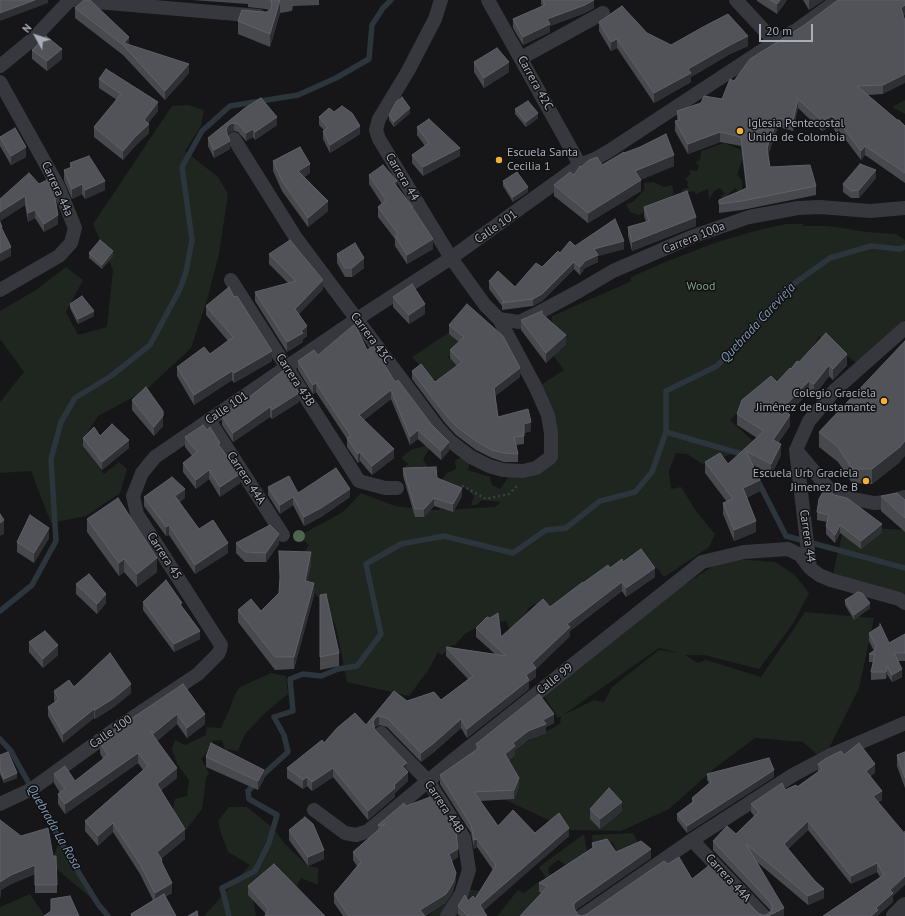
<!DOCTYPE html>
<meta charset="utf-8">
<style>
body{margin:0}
#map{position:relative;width:905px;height:916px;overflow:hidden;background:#161618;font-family:"PT Sans",sans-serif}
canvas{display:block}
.north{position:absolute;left:16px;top:16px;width:40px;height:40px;-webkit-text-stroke:3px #111113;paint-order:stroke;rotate:310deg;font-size:11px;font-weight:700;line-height:16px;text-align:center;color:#a8adb8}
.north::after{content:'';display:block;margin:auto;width:14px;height:18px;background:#a8adb8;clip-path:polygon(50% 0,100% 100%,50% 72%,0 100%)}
.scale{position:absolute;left:759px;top:24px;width:54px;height:18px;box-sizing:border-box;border:2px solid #a8adb8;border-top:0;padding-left:5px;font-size:12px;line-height:14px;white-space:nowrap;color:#a8adb8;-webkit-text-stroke:3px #111113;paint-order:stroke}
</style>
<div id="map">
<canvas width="905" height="916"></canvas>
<div class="north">N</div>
<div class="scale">20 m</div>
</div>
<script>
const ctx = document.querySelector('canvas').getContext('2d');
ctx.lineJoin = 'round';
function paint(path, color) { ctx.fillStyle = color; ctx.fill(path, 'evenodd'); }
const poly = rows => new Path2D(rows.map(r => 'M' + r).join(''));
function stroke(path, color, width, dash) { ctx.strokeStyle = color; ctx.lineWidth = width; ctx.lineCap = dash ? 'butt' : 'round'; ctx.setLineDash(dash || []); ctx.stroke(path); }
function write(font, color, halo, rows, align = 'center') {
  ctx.font = font + ' "PT Sans",sans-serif'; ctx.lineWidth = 3; ctx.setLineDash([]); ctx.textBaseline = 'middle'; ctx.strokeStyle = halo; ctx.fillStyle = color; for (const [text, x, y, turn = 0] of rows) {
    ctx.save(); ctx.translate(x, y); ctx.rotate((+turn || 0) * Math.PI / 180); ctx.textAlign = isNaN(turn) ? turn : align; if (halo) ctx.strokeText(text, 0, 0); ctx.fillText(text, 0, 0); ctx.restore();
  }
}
paint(poly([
 [905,100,905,114,892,107],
 [188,105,204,110,201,126,185,151,218,177,228,194,219,254,207,300,191,348,145,391,98,416,82,441,104,474,119,462,127,469,120,493,86,516,51,523,31,471,0,473,0,402,24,372,0,339,0,311,36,290,66,267,83,280,66,312,78,335,107,327,113,270,93,224,172,106],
 [724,143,744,151,743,157,737,175,742,180,742,190,738,191,735,188,723,200,721,196,725,194,720,188,714,191,709,200,708,189,696,194,694,191,682,193,682,189,689,188,687,185,688,182,685,179,691,174,689,170,697,171,699,166,695,162,700,160,701,151],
 [653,182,664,187,672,185,674,194,639,215,630,212,626,205,634,201,644,190,644,183],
 [786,224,804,224,802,226,828,226,867,232,896,234,905,240,905,320,858,364,819,336,796,376,767,383,730,420,753,441,744,450,702,464,687,454,676,453,669,471,671,489,681,487,696,511,715,534,709,547,666,576,663,576,659,570,642,557,556,610,535,604,530,607,511,632,506,621,484,623,465,634,455,645,452,645,442,655,438,652,429,669,409,696,347,682,336,627,325,603,308,588,299,559,309,545,299,536,343,512,361,493,395,506,431,510,439,510,441,508,443,510,495,507,501,502,482,500,476,505,471,505,474,496,466,488,440,482,447,473,456,469,455,460,467,456,472,461,469,465,468,470,490,477,492,485,500,489,510,475,521,477,531,476,553,457,536,388,564,370,549,350,552,316,625,284,631,281,631,277,658,265,717,242,755,231],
 [448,333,465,340,455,353,447,357,461,366,438,380,433,379,412,357],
 [432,445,423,459,429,470,410,476,402,472,408,464,401,458,412,449],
 [844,526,905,530,905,594,832,578],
 [736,559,775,562,794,574,809,593,793,624,759,669,704,655,685,655,698,663,706,660,761,677,805,612,874,618,859,688,823,760,803,742,755,738,715,768,669,809,621,831,570,830,501,798,511,750,560,724,561,716,558,718,544,696,660,601,719,562],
 [659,648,679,653,659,650,612,687,604,702,594,700,563,715],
 [271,673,286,676,288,694,265,713,245,734,238,751,225,749,222,740,212,741,207,752,201,759,209,773,206,778,202,809,186,830,173,811,175,799,187,796,189,780,177,764,172,749,175,740,185,745,206,735,207,727,221,728,228,713,235,694,240,687],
 [229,807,247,807,273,828,285,844,308,866,318,868,318,885,301,878,296,887,251,888,256,916,204,916,250,865,228,852,220,830,218,821],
 [633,833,639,845,618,856,613,842,593,847,592,835],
 [584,834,587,852,571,868,558,860,548,868,550,875,546,878,539,867],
 [59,841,92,899,51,864],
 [541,880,545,893,533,901,545,916,497,916,518,890,524,893],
 [459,888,481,891,477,899,458,916,429,916,438,902],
 [30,894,45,916,0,916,0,907]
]), '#1e261f');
stroke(poly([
 [666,432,745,455],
 [757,479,786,536,905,568],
 [0,611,32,585,56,541,51,459,61,422,75,398,111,376,150,345,180,289,186,272,192,240,182,167,202,131,230,106,298,95,336,78,369,59,372,25,383,8,391,0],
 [0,739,11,751,71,860,98,904,108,916],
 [229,916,222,888,255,871,269,843,277,815,249,799,248,791,266,772,288,752,284,735,274,717,293,711,290,679,303,674,321,676,338,669,357,666,381,634,366,564,401,544,444,536,513,553,546,530,566,528,600,501,635,492,652,472,666,432,666,391,717,366,788,288,830,258,871,246,900,249,905,247]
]), '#2c353c', 5.5);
stroke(poly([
 [457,487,463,486,486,499,509,494,517,486]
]), '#3d3f44', 2.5, [2, 3]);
stroke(poly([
 [74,0,259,16],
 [488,0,580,165],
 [736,0,775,42],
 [521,58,603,13],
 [0,66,33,39,70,0],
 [0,82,58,186,75,228,71,243,59,256,0,290],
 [234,139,296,238,438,428,450,441,471,457,489,466,503,470,523,471,536,468,551,457,551,433,548,415,535,386,499,319,485,305,451,258,379,139,376,130,379,119,408,71,435,19,441,0],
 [231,280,359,481,385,488,397,488],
 [499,319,519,322,540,312,579,291,613,271,694,236,749,217,798,208,820,207,870,211,905,208],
 [905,328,835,390,809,421,796,450,810,568,819,575,831,580,899,599,905,603],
 [209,420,283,535],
 [796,450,829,489,839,496,874,503,888,502,905,497],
 [381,733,428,781,464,838,469,870,461,895,447,916],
 [0,804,32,789,114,730,198,674,218,654,220,650,221,645,137,514,133,496,142,473,155,457,357,319,451,258,580,165,595,159,609,151,775,42,798,29,838,0],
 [314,810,345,833,356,835,368,831,457,757,702,562,744,552,788,549,800,555,810,568],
 [692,840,764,916],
 [582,916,692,840,793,775,831,755,905,723]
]), '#37383d', 14);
stroke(poly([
 [895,916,905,906]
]), '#37383d', 18);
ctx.fillStyle = '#506452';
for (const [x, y] of [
 [299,536]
]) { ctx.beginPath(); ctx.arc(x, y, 6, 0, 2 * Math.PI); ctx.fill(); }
paint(poly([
 [192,0,319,0,319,5,293,6,292,11,280,13,270,47,238,34,238,21,263,12,267,12,269,10,265,9,248,7,248,4],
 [541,0,594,0,594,8,585,13,550,26,550,32,523,45,513,28,513,19,542,6,541,4],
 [757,0,787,0,777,14,757,1],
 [803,0,824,0,809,10],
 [75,8,129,45,189,73,165,100,123,55,75,18],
 [903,16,883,94,868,95,905,126,905,183,865,155,861,160,839,131,838,136,832,126,822,131,798,108,793,131,778,127,768,155,770,167,816,186,816,195,742,210,719,213,719,200,746,188,741,146,720,142,688,154,675,131,675,121,677,121,677,111,722,99,734,81],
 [599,22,647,33,671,45,748,46,730,54,691,77,691,82,654,103,617,48,611,51,599,31],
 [32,50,62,59,47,71,32,59],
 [474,62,509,72,484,88,474,72],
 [99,79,158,111,148,123,149,133,135,146,123,160,94,137,94,127,117,100,99,88],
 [245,108,277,125,255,140,253,137,246,141,238,132,234,131,230,132,227,134,230,149,214,158,208,146,208,138],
 [515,109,538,118,526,127,515,114],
 [334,112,360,134,330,153,323,139,323,131,324,130,319,125,319,117],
 [410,113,394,127,389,120,389,115],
 [417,127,460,156,423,176,412,163,412,155,425,146,417,135],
 [0,137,26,157,11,165,0,146],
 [624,153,674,166,640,180,641,191,588,223,554,196,554,185,574,175,581,167,602,165],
 [273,161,310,173,304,177,328,211,308,227,282,191,273,171],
 [70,163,105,190,85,199,82,194,72,199,64,180,64,170,70,168],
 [29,173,57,207,58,224,44,232,35,218,28,222,25,205,0,221],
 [369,175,397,187,413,209,433,249,407,264,395,246,395,239,378,217,378,207,382,204,369,184],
 [876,178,859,198,851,198,843,192,843,184],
 [503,181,528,192,513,202,503,186],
 [644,207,696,226,632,251,628,236,628,227,646,222,644,216],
 [575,246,624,249,598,256,598,262,585,268,580,275,574,269,542,301,533,306,502,310,502,306,489,289,489,281,515,287,560,253],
 [89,253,113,256,102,269,89,258],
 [269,254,323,289,299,314,307,336,303,339,303,342,287,352,255,301,255,292,288,283,269,264],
 [337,254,364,268,352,277,345,277,337,263],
 [234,297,272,361,234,383,232,380,194,405,177,376,177,367,210,354,228,341,206,315,206,306],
 [393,297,425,314,409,324,393,307],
 [70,304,94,316,78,324,70,308],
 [542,314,566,344,546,363,521,330,521,320],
 [449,325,520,377,495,396,498,417,531,431,524,433,524,444,516,445,518,454,518,462,504,462,492,458,476,450,456,435,445,423,412,379,412,371,435,382,457,366,450,358,450,350,459,342,449,334],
 [367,350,395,382,449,451,441,460,418,439,410,445,391,399,364,420,394,458,372,475,360,461,358,463,347,447,347,439,316,392,313,394,298,370,298,361,318,355],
 [799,362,847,365,833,380,829,376,814,396,809,392,788,413,790,426,778,443,781,455,771,475,753,465,760,491,746,498,756,532,734,541,723,514,723,503,727,502,705,473,705,462,728,464,757,438,737,425,737,414,777,382],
 [132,400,163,426,154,436,132,410],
 [299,402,272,419,270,417,233,442,222,425,222,416,239,405],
 [819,432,900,462,872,484,852,483,838,462,819,447],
 [100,436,129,448,102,470,83,446,83,438],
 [185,437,220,446,240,483,220,497,209,479,196,489,183,472,183,463,192,456,185,447],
 [403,468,437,478,462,496,453,512,434,506,424,517,415,517,403,476],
 [268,487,298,493,350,497,321,517,304,526,293,505,280,514,268,495],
 [881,496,905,500,905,532,881,511],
 [144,497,185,498,179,502,199,529,228,553,195,574,169,535,166,536,144,506],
 [819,499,882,532,861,549,840,533,835,543,826,534,826,526,827,522,817,520,817,512],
 [87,519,157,572,137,587,124,572,119,576,87,532],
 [49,538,34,563,17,552,17,542],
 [236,543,279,544,266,562,245,562,236,553],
 [279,551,311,564,307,582,314,595,294,669,275,670,238,622,238,610,261,611,279,593,280,581],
 [623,562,655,577,626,597,622,591,570,631,570,636,536,669,536,677,529,682,529,689,467,738,461,728,434,752,421,762,387,727,379,725,375,727,374,728,375,730,407,771,408,781,395,793,395,797,368,820,333,777,312,791,307,786,303,789,287,778,287,768,324,743,366,725,394,691,407,701,441,700,468,679,446,656,446,647,495,654,476,637,476,628,501,637,550,607,583,583,610,568],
 [76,584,106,603,97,614,76,594],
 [320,595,339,653,339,666,320,670],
 [845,600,870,608,854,620,845,605],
 [143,602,200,639,174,652,143,610],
 [869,633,889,643,905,634,905,661,898,661,902,677,892,682,887,674,886,679,871,680,871,672,873,662,869,662,869,654,874,651,869,641],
 [29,642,58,655,43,668,29,652],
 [183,684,205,724,187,738,177,724,157,741,177,778,161,790,185,839,161,859,172,893,165,897,176,916,131,916,131,914,153,900,140,874,113,832,98,846,85,831,85,821,143,770,138,763,65,814,58,804,58,794,60,793,54,783,54,774,75,781,103,759,100,753,100,743,113,733,113,731],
 [74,687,131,693,114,707,95,719,94,718,63,743,48,716,48,707,55,702,54,700,54,691],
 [554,723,546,727,546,733,528,740,515,750,515,755,509,760,519,787,514,799,480,801,498,826,535,833,569,836,483,910,487,916,460,916,458,914,458,906,468,901,475,899,493,870,477,847,474,849,471,833,440,784,440,775,476,750,476,744],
 [905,752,905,788,897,766,897,755],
 [0,755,17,778,4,783,0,774],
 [844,755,875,773,870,776,882,800,878,802,893,896,893,902,878,915,878,916,823,916,880,877,877,872,851,884,808,830,788,849,824,898,808,905,757,862,784,916,520,916,542,893,539,892,539,883,592,848,592,843,616,852,651,858,577,909,576,911,578,915,582,916,587,914,668,864,692,879,762,915,766,915,771,911,770,910,713,850,713,841,736,834,754,816,751,812,751,804,785,790,797,787,818,772,818,764],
 [206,757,264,779,258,790,206,767],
 [707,774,774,777,687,833,677,820,677,814,692,803,692,798,709,783,707,780],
 [406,806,458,857,452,861,456,881,453,891,446,902,425,916,343,916,334,903,334,894,357,866,353,860,353,852,378,830,378,825],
 [590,809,622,811,600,829,590,819],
 [0,820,57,885,57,893,35,893,35,874,11,884,1,890,0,899],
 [289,830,324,859,308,866,289,840],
 [248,886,325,916,266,914,248,895]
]), '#47494d');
paint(poly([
 [35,0,48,0,48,3,0,21,0,13],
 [280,0,280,13,270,47,270,34],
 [594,0,594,8,585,13,550,26,550,32,523,45,523,37,547,19],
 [780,0,787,0,777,14,777,4],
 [810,0,824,0,809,10,809,1],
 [905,5,905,15,901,18,901,8],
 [748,36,748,46,730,54,691,77,691,82,654,103,654,93,688,69,730,45],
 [129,37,129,47,124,43],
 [617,39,617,48,611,51,611,42],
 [62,49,62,59,47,71,47,61],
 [509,62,509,72,484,88,484,78],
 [189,64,189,73,165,100,165,91],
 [905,74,905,83,883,94,883,85],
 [798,99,798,108,793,131,793,121],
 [158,102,158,111,145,127,149,124,149,133,135,146,123,160,123,151,144,120],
 [410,108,410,113,394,127,394,122],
 [538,113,538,118,526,127,526,122],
 [832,116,832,126,822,131,822,121],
 [277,117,277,125,255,140,255,132],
 [778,118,778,127,767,158,767,148],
 [839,122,839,131,838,136,838,126],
 [234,123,234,131,230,132,227,135,226,131,227,127,230,124],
 [360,126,360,134,330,153,330,145],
 [253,129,253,137,246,141,246,133],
 [720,132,720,142,688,154,688,144],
 [230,141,230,149,214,158,214,150],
 [865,146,865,155,861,160,861,151],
 [26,147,26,157,11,165,11,156],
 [460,148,460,156,423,176,423,167],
 [674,155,674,166,635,182,635,171],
 [310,164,310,173,298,181,298,171],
 [876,170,876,178,859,198,859,190],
 [641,180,641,191,588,223,588,213],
 [105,181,105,190,85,199,85,190],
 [397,181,397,191,394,183],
 [82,184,82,194,72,199,72,189],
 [528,187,528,192,513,202,513,197],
 [25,196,25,205,0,221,0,212],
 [57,198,57,207,55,208,55,199],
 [328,201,328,211,308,227,308,218],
 [35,210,35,218,28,222,28,213],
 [58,215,58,224,44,232,44,224],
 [696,217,696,226,632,251,632,242],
 [433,239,433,249,407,264,407,255],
 [624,241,624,249,598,256,598,262,585,268,580,275,580,267,594,249],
 [11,247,11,256,0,262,0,253],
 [113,251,113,256,102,269,102,265],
 [364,258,364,268,352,277,352,268],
 [574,262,574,269,542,301,533,306,533,299],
 [323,280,323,289,295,318,295,309],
 [425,304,425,314,409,324,409,315],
 [94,311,94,316,78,324,78,319],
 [307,326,307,336,303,339,303,342,287,352,287,342],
 [566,335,566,344,546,363,546,353],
 [272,351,272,361,234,383,234,373],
 [847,354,847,365,833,380,833,369],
 [829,365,829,376,814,396,814,384],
 [520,368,520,377,494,397,494,388],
 [232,371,232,380,194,405,194,395],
 [809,381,809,392,779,424,779,412],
 [316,383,316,392,313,394,313,385],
 [391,390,391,399,359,424,359,415],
 [299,393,299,402,272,419,272,410],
 [270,407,270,417,233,442,233,433],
 [790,415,790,426,773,451,773,440],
 [163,416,163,426,154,436,154,427],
 [531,422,531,431,524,433,524,424],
 [418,430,418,439,410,445,410,437],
 [129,440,129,448,102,470,102,462],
 [905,441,905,456,900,462,872,484,872,469],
 [449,442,449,451,441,460,441,451],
 [781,444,781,455,771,475,771,464],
 [394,449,394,458,372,475,372,466],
 [360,452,360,461,358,463,358,454],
 [209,470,209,479,196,489,196,480],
 [240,474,240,483,220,497,220,487],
 [760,480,760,491,743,500,743,488],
 [462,488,462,496,453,512,453,504],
 [185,489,185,498,175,506,175,496],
 [350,489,350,497,321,517,304,526,304,517],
 [293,497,293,505,280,514,280,505],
 [434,498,434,506,424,517,424,509],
 [4,520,4,534,0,536,0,523],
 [756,521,756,532,734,541,734,530],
 [882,524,882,532,861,549,861,541],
 [169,525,169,535,166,536,166,527],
 [840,525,840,533,835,543,835,535],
 [49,528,49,538,34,563,34,553],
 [279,534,279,544,266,562,266,553],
 [228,543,228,553,195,574,195,565],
 [311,552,311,564,305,593,305,581],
 [157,558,157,572,137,587,137,574],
 [124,559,124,572,119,576,119,563],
 [655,568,655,577,626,597,626,588],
 [622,582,622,591,570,631,570,636,536,669,536,677,529,682,529,689,467,738,467,729,526,675,532,663,567,624],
 [314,583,314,595,294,669,294,657],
 [106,594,106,603,97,614,97,604],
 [870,603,870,608,854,620,854,615],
 [200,631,200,639,174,652,174,644],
 [58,645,58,655,43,668,43,659],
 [887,666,887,674,886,679,886,672],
 [902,669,902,677,892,682,892,675],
 [131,684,131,693,114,707,95,719,95,710],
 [94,709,94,718,63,743,63,734],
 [177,714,177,724,154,743,154,733],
 [205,714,205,724,187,738,187,728],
 [554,714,554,723,546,727,546,733,528,740,515,750,515,755,505,763,505,754,513,743,543,720],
 [379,716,379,725,375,727,373,731,373,722,375,718],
 [461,719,461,728,434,752,421,762,421,753],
 [138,753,138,763,65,814,65,804],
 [407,763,407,772,402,766],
 [875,764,875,773,866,780,866,771],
 [177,768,177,778,157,794,157,784],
 [333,768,333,777,312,791,312,782],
 [264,770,264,779,258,790,258,781],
 [774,770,774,777,687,833,687,826],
 [408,772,408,781,395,793,395,797,368,820,368,811],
 [17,773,17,778,4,783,4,779],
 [307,777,307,786,303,789,303,780],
 [519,778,519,787,514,799,514,790],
 [882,791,882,800,873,804,873,796],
 [622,802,622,811,600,829,600,819],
 [808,821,808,830,784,853,784,844],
 [113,823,113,832,98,846,98,836],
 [569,828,569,836,480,914,480,905],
 [185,829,185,839,157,862,157,852],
 [477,839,477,847,474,849,474,840],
 [458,849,458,857,449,862,449,854],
 [651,849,651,858,577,909,574,913,574,904,577,901],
 [324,850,324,859,308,866,308,857],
 [877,863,877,872,851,884,851,876],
 [35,865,35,874,11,884,1,890,0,899,0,882,11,875],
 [456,873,456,881,453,891,446,902,424,916,420,910],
 [905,876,905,885,893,896,893,902,878,915,878,916,871,916,876,908,890,890],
 [172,883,172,893,155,902,155,893],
 [824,889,824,898,808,905,808,896],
 [784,908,784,916,768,916]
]), '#2f3033');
const building = poly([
 [0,0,35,0,0,13,0,0],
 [84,0,90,0,129,37,124,43,189,64,165,91,123,45,75,8,84,0],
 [271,0,280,0,270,34,238,21,242,10,263,12,267,12,271,9,272,5,271,0],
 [543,0,594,0,585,5,547,19,550,24,523,37,513,19,545,5,543,0],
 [770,0,780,0,777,4,770,0],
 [838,0,905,0,905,5,901,8,905,21,905,74,883,85,857,86,897,120,899,120,905,126,905,173,865,146,861,151,839,122,838,126,832,116,822,121,798,99,793,121,778,118,767,148,770,167,810,165,816,186,742,201,719,204,719,200,747,188,741,137,720,132,688,144,675,121,680,120,677,111,701,103,704,96,722,99,730,79,734,81,750,59,803,26,838,0],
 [622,6,647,33,671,45,703,27,728,14,748,36,730,45,688,69,691,73,654,93,617,39,611,42,599,22,622,6],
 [46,36,62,49,47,61,32,50,46,36],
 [497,48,509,62,484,78,474,62,497,48],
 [106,69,158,102,144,120,149,124,135,137,123,151,94,127,121,94,99,79,106,69],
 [402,97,410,108,394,122,389,115,396,102,402,97],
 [261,98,277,117,255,132,253,129,246,133,238,124,234,123,230,124,227,127,226,131,230,141,214,150,208,138,245,108,261,98],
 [528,101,538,113,526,122,515,109,528,101],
 [342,106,352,113,360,126,330,145,323,131,328,128,319,117,329,108,334,112,342,106],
 [429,119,460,148,423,167,412,155,429,143,417,127,429,119],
 [15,128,26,147,11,156,0,137,15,128],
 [666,134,674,155,635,171,641,180,588,213,554,185,570,172,574,175,580,166,581,167,589,160,597,157,602,165,624,152,624,153,640,147,666,134],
 [300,147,310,164,298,171,328,201,308,218,282,181,273,161,300,147],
 [89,156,105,181,85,190,82,184,72,189,64,170,72,167,70,163,89,156],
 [860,164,876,170,859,190,851,191,843,184,860,164],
 [383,165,397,181,394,183,413,207,412,207,433,239,407,255,395,236,398,234,378,207,386,200,369,175,383,165],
 [517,172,528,187,513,197,503,181,517,172],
 [29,173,39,184,49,179,57,198,55,199,58,215,44,224,35,210,28,213,25,196,0,212,0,199,29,173],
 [687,191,696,217,632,242,628,227,649,221,644,207,687,191],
 [615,219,624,241,594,249,598,255,585,261,580,267,574,262,542,294,533,299,502,303,504,301,489,281,498,271,515,287,536,263,542,267,558,251,560,253,570,241,575,246,615,219],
 [0,222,2,227,1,227,11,247,0,253,0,222],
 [100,240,113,251,102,265,89,253,100,240],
 [290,240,323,280,295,309,307,326,301,331,303,333,287,342,255,292,296,281,269,254,290,240],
 [355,243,364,258,352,268,345,268,337,254,355,243],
 [412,284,425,304,409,315,393,297,412,284],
 [229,287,234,297,237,296,272,351,234,373,232,371,194,395,177,367,204,347,210,354,233,337,206,306,229,287],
 [82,296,94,311,78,319,70,304,82,296],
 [467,304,503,336,520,368,494,388,498,417,528,409,531,422,524,424,524,436,514,437,518,454,504,453,492,450,476,441,456,426,445,414,412,371,421,364,435,382,462,362,450,350,464,337,449,325,467,304],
 [542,311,542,314,566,335,546,353,521,320,542,311],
 [355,324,367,350,373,346,395,382,398,380,431,424,449,442,441,451,418,430,410,437,391,390,359,415,394,449,372,466,360,452,358,454,347,438,351,436,316,383,313,385,298,361,314,350,318,355,355,324],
 [826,333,847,354,833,369,829,365,814,384,809,381,779,412,782,415,786,411,790,415,773,440,781,444,771,464,746,451,760,480,743,488,756,521,734,530,723,503,733,499,705,462,720,453,728,464,764,431,737,414,742,400,771,376,777,382,790,368,791,369,797,361,799,362,826,333],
 [905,341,905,441,900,447,872,469,852,469,838,447,819,432,905,341],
 [284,370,299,393,272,410,270,407,233,433,222,416,237,402,239,405,284,370],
 [146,387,163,411,163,416,154,427,132,400,146,387],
 [112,424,129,440,102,462,83,438,94,427,100,436,112,424],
 [203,425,207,430,210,427,220,443,218,444,240,474,220,487,209,470,196,480,183,463,197,452,185,437,203,425],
 [436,467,437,478,462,488,453,504,434,498,424,509,415,509,403,468,436,467],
 [336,468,350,489,321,508,304,517,293,497,280,505,268,487,289,476,298,493,336,468],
 [172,477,185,489,175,496,199,529,213,520,228,543,195,565,169,525,166,527,144,497,172,477],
 [825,488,834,495,847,498,882,524,861,541,840,525,835,535,826,526,829,515,817,512,819,499,825,488],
 [897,493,905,500,905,518,881,496,897,493],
 [118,498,157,558,137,574,124,559,119,563,87,519,118,498],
 [0,514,4,520,0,523,0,514],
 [30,515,49,528,34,553,17,542,30,515],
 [270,525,279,534,266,553,245,552,236,543,270,525],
 [641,549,655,568,626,588,622,582,567,624,570,627,532,663,536,668,526,675,529,680,467,729,461,719,434,743,421,753,387,718,379,716,375,718,373,722,375,730,407,763,402,766,408,772,394,785,395,788,368,811,333,768,312,782,307,777,303,780,287,768,322,740,324,743,337,728,355,713,366,725,394,691,407,701,434,692,441,700,473,676,446,647,506,656,476,628,487,617,490,618,498,613,501,637,543,599,550,607,583,582,583,583,608,565,610,568,622,559,623,562,641,549],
 [279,551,311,552,305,581,314,583,294,657,275,657,238,610,251,599,261,611,279,593,280,577,279,551],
 [89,574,106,594,97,604,76,584,89,574],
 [166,580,182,603,180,604,200,631,174,644,143,602,166,580],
 [858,592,862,593,870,603,854,615,845,600,858,592],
 [326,594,339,653,320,657,320,595,326,594],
 [880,624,889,643,905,634,905,653,894,653,902,669,892,675,887,666,886,672,871,672,875,654,869,654,875,650,876,646,869,633,880,626,880,624],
 [45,631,58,645,43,659,29,642,45,631],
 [110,653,131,684,114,698,95,710,94,709,63,734,48,707,59,699,54,691,69,680,74,687,110,653],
 [183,684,205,714,187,728,177,714,154,733,150,731,177,768,157,784,185,829,157,852,162,860,161,861,172,883,155,893,140,864,113,823,98,836,85,821,148,766,138,753,65,804,58,794,65,789,54,774,65,766,75,781,108,755,100,743,114,733,113,731,183,684],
 [539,694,554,714,543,720,546,724,528,731,513,743,515,746,505,754,519,778,514,790,474,792,498,826,513,810,535,833,559,813,569,828,480,905,487,916,468,916,458,906,465,895,468,901,473,896,475,899,496,865,477,839,474,840,471,825,440,775,479,748,476,744,539,694],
 [211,743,264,770,258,781,206,757,211,743],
 [859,743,875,764,866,771,882,791,873,796,905,834,905,831,905,876,890,890,893,893,876,908,878,910,871,916,823,916,884,875,877,863,851,876,808,821,784,844,815,881,824,889,808,896,746,844,784,908,768,916,520,916,548,886,539,883,594,847,592,843,607,839,616,852,641,841,651,849,577,901,574,904,574,908,578,915,582,916,587,914,664,861,668,864,679,857,692,879,711,864,758,913,762,915,766,915,772,910,772,906,770,902,713,841,727,826,736,834,759,812,751,804,782,783,785,790,796,785,797,787,822,769,818,764,825,759,841,751,844,755,859,743],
 [8,752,17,773,4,779,0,769,0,755,8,752],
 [905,752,905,778,897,755,905,752],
 [769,758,774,770,687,826,677,814,694,801,692,798,711,782,707,774,769,758],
 [609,788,622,802,600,819,590,809,609,788],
 [433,796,456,832,458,849,449,854,456,873,453,883,446,894,420,910,425,916,349,916,334,894,361,862,353,852,385,824,379,826,378,825,404,803,406,806,433,796],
 [305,817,313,824,324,850,308,857,289,830,305,817],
 [0,820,21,836,48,828,53,856,56,856,57,885,35,885,35,865,11,875,0,882,0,820],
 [274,864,325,916,265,916,268,909,248,886,274,864],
 [164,894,176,916,132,916,131,914,164,894],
 [70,896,79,916,44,916,51,911,51,899,70,896],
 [197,911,198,916,188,916,197,911]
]);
paint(building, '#525359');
stroke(building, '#5f6168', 1);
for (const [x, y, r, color] of [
 [740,131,4,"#f2b134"],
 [499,160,4,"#f2b134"],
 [884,401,4,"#f2b134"],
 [866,481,4,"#f2b134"]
]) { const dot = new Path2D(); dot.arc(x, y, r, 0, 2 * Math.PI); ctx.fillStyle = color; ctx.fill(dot); stroke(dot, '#111113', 1.5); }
write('12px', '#a8adb8', '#111113', [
 ["Carrera 42C",535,83,61],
 ["Carrera 44",402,177,59],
 ["Carrera 44a",57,189,65],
 ["Calle 101",496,227,-35],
 ["Carrera 100a",694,238,-22],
 ["Carrera 43C",371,338,53],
 ["Carrera 43B",295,380,57],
 ["Calle 101",227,408,-34],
 ["Carrera 44A",246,478,57],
 ["Carrera 44",807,536,82],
 ["Carrera 45",164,556,57],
 ["Calle 99",555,679,-38],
 ["Calle 100",111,732,-35],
 ["Carrera 44B",444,807,56],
 ["Carrera 44A",728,878,47]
]);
write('12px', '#a8adb8', '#111113', [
 ["Iglesia Pentecostal",748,124],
 ["Unida de Colombia",748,138],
 ["Escuela Santa",507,153],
 ["Cecilia 1",507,167],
 ["Colegio Graciela",876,394,"right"],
 ["Jiménez de Bustamante",876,408,"right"],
 ["Escuela Urb Graciela",858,474,"right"],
 ["Jimenez De B",858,488,"right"]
], 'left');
write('12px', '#7fa381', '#111113', [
 ["Wood",701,287]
]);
write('italic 13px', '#7f9bb3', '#111113', [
 ["Quebrada Carevieja",758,323,-47],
 ["Quebrada La Rosa",54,827,60]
]);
</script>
